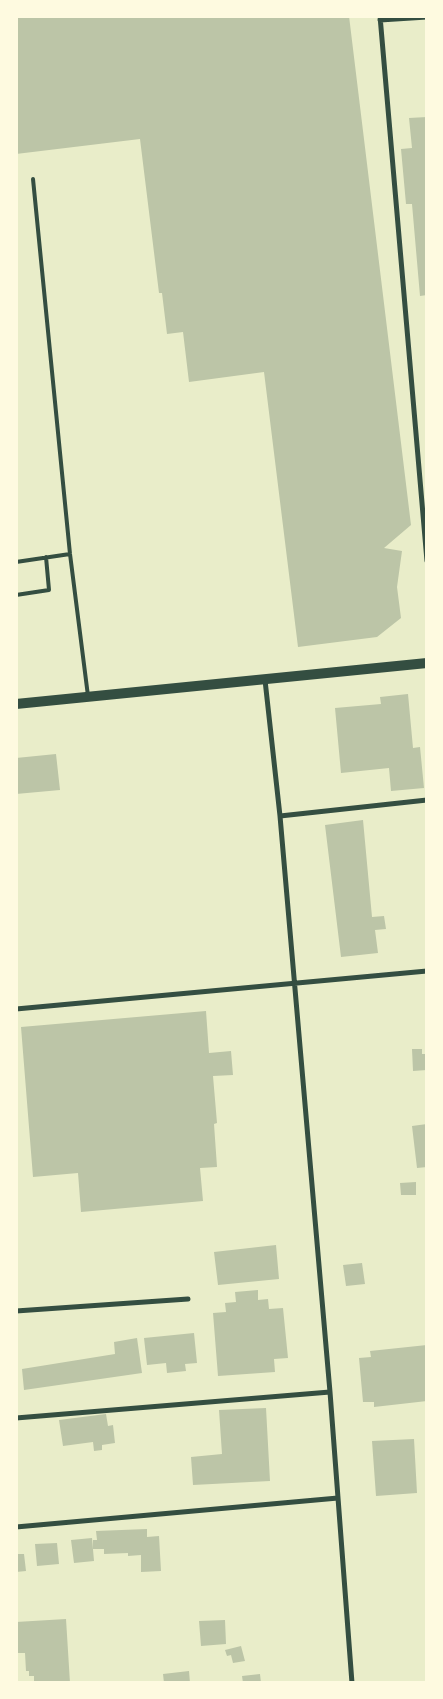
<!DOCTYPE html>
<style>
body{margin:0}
#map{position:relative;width:443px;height:1699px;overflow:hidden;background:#e9edc9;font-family:"Golos Text",sans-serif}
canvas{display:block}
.frame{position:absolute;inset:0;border:18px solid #fefae0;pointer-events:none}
</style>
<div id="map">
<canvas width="443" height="1699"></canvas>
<div class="frame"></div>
</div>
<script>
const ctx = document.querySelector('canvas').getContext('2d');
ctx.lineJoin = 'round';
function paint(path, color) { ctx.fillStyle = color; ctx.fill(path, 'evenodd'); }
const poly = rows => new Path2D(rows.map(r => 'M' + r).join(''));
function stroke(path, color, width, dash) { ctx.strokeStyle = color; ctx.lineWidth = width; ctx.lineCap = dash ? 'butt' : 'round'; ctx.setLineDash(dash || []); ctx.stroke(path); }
paint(poly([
 [16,16,349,16,411,525,384,548,402,551,397,587,401,618,377,637,298,647,264,372,189,382,183,332,167,334,162,293,159,293,140,139,16,154],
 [427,117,427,295,420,296,412,204,406,204,401,149,412,148,409,118],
 [408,694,413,748,420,747,424,788,391,791,389,768,341,773,335,708,381,704,380,697],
 [56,754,60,790,16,794,16,758],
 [363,820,372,917,384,916,386,929,375,930,378,953,341,957,325,825],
 [206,1011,209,1053,231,1051,233,1075,213,1076,217,1123,214,1124,217,1167,200,1168,203,1201,81,1212,78,1173,33,1177,21,1027],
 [412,1049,422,1049,422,1054,427,1054,427,1070,413,1071],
 [427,1124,427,1167,417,1168,412,1126],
 [416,1182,416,1195,401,1195,400,1183],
 [276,1245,279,1279,218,1285,214,1252],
 [362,1263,365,1284,346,1286,343,1265],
 [258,1290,258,1300,268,1299,269,1309,283,1308,288,1358,274,1359,275,1372,218,1376,213,1313,226,1312,225,1303,236,1302,235,1292],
 [194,1333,197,1363,185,1364,186,1371,167,1373,166,1363,147,1365,144,1338],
 [137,1338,142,1373,24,1390,22,1369,115,1354,114,1342],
 [427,1345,427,1401,374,1407,374,1402,363,1402,359,1358,371,1357,370,1351],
 [266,1408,270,1481,193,1485,191,1457,222,1454,219,1410],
 [106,1414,108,1426,113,1425,115,1443,102,1445,102,1450,94,1451,93,1442,63,1446,59,1420],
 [414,1439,417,1493,376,1496,372,1441],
 [147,1529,147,1537,159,1536,161,1571,141,1572,141,1555,128,1556,128,1553,104,1554,104,1549,93,1549,93,1540,97,1540,96,1531],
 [92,1538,94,1561,74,1563,71,1540],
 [57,1543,59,1564,37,1566,35,1544],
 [16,1554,24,1554,26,1571,16,1572],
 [66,1619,70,1683,34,1683,34,1676,29,1676,29,1671,26,1671,25,1653,16,1653,16,1622],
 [225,1620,226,1644,201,1646,199,1621],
 [241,1646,245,1661,233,1663,231,1655,227,1656,225,1650],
 [189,1671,190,1683,164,1683,163,1674],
 [260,1674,261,1683,243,1683,242,1676]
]), '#bcc5a7');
stroke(poly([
 [33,179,70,554,88,696],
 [16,562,70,554],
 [16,595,49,590,46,557]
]), '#344e41', 4);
stroke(poly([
 [380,16,427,561],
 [380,20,427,17],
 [265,680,280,816,330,1392,352,1683],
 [280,816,427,800],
 [16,1009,427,971],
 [16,1311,188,1299],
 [16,1418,330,1392],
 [16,1527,338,1498]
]), '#344e41', 5);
stroke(poly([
 [16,704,427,663]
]), '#344e41', 10);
</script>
